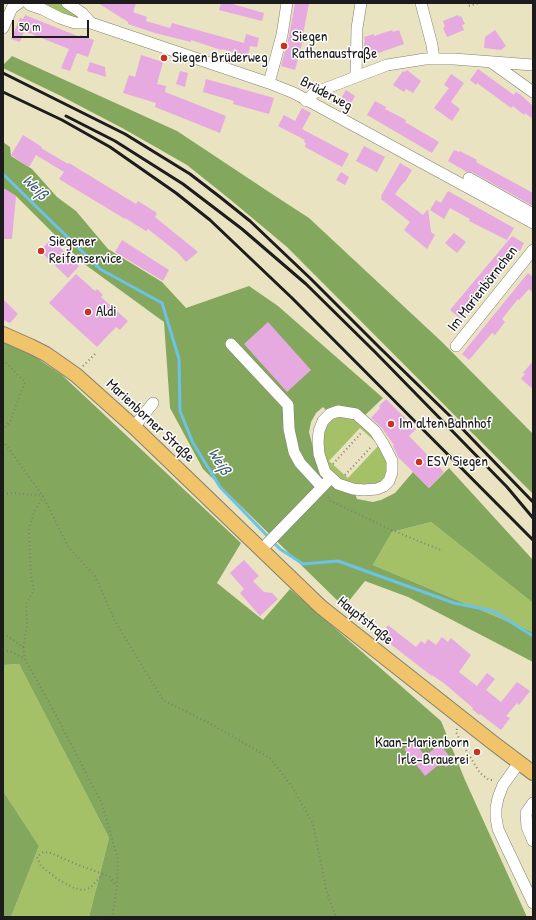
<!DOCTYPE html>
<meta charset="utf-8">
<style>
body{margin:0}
#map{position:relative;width:536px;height:920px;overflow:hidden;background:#e9e3c2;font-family:"Patrick Hand",sans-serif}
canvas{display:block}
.frame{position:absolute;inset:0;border:4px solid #1c1c1c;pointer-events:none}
.scale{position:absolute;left:12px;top:20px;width:77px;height:18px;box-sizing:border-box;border:2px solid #1c1c1c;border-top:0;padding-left:5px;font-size:12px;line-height:14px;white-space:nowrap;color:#1c1c1c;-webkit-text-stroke:3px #fff;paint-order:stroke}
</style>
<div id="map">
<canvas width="536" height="920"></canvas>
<div class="frame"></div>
<div class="scale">50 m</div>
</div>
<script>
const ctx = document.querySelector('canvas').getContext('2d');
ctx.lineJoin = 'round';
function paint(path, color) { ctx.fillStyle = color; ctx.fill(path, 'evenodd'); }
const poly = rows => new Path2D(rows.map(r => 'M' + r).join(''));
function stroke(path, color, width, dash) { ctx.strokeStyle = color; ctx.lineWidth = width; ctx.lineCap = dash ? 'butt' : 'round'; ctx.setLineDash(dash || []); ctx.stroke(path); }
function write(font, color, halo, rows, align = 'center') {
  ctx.font = font + ' "Patrick Hand",sans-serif'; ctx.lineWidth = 3; ctx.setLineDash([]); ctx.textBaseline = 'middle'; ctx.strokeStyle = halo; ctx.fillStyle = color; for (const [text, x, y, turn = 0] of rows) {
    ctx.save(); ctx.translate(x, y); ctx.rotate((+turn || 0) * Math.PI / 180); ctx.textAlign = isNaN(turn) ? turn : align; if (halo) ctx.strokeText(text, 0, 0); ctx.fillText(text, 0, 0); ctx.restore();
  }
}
paint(poly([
 [28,3,67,3,91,23],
 [347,412,375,431,392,472,377,489,331,478,318,442,330,414],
 [360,428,379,445,348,478,329,461],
 [431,522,533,603,533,632,373,565,392,532],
 [19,664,109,838,89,917,11,917,39,846,3,791,3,665]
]), '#a4c168');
paint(poly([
 [12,56,177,131,269,192,309,218,442,342,533,434,533,494,287,247,232,201,187,165,124,129,61,96,3,68,3,65],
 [3,142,10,147,11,156,32,169,57,197,76,211,108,249,162,282,186,308,249,286,278,306,383,398,362,418,330,414,323,407,316,413,311,422,309,432,315,455,323,468,353,489,357,499,373,502,381,500,395,493,413,472,429,488,449,468,533,560,533,603,431,522,392,532,373,565,533,632,533,662,408,597,365,581,344,607,203,469,170,408,164,322,83,263,16,196,3,188],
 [3,342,25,350,62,375,241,543,217,583,263,620,290,589,441,721,465,780,527,917,89,917,109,838,19,664,3,665],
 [3,791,39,846,11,917,3,917]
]), '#83a75c');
stroke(poly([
 [3,174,100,269,162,303,179,359,180,411,193,443,220,487,280,549,303,564,338,561,454,603,493,611,533,636]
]), '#6bc3e8', 3);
paint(poly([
 [98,3,136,3,133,12,147,17,146,21,170,28,172,23,244,43,246,34,259,38,257,47,250,46,248,56,222,49,221,50,191,40,191,42,155,33,128,24,128,22],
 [221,3,229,3,264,13,262,21,219,10],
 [295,3,309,3,302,40,303,40,295,70,281,66,289,36],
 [25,15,80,37,80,35,94,40,88,57,77,53,70,71,61,68,69,49,24,31,20,42,11,39,20,18,23,19],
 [458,15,459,17,461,16,465,24,462,25,464,30,447,37,443,28,445,27,443,21],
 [392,30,393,32,399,30,404,44,367,57,364,47,364,43,365,42,364,37,374,34,374,36],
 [495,30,506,46,501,50,484,48,485,37],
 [141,55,163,62,157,84,166,86,165,92,226,116,220,133,155,107,156,103,123,93,129,75,135,77],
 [90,62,105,67,106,77,87,71],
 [478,69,514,95,516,92,521,95,533,106,533,119,525,113,524,115,513,106,511,108,477,83,476,85,470,80],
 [407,70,421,81,413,93,406,89,404,92,393,85,403,71,405,72],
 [180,71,188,73,185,87,176,84],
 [451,74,464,83,451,102,460,109,452,121,434,108,449,88,444,85],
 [206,79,274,98,269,114,233,104,234,101,203,92],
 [346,90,355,96,350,105,340,100],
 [375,101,386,107,385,109,406,120,405,122,439,142,432,153,367,115],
 [302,108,311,113,302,129,349,154,342,167,305,147,306,143,304,142,305,140,278,126,284,115,295,121],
 [23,135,42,147,41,148,68,164,69,163,136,204,138,201,157,213,155,217,198,252,186,262,177,252,148,229,146,231,125,218,125,219,59,179,64,172,36,155,29,167,11,155],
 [364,146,385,157,377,172,356,161],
 [454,150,459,152,460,151,477,160,476,162,533,193,533,206,472,172,467,172,448,161],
 [400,163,412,170,405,182,404,182,395,194,423,215,428,209,431,232,435,235,427,249,404,230,410,222,381,199,382,197,381,196],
 [341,172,349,177,345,185,336,180],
 [3,188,16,196,12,239,3,239],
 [448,191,514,228,507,240,469,221,470,219,450,208,444,219,430,210,436,200,441,203],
 [454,233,466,242,457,253,445,243],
 [512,236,524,243,520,251,518,250,500,272,501,273,497,278,489,287,488,286,461,319,450,310],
 [51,239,79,266,68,278,40,251],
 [122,240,169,270,163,281,115,252],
 [528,273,533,277,533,293,529,289,519,300,518,299,502,319,505,322,495,335,492,333,469,360,462,354],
 [76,274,95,291,97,289,103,295,101,297,128,321,120,330,116,327,97,347,49,303],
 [3,299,18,314,10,323,3,320],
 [268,322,311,370,287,392,244,344],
 [533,361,533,389,521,379,525,374,523,373],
 [386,399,416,429,409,436,444,472,429,488,398,457,393,446,394,445,381,427,371,418,380,408,379,406],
 [244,560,259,576,253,581,264,592,272,593,278,599,260,616,240,593,244,589,230,573],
 [388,625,416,647,421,641,425,644,428,639,436,645,442,637,448,642,451,638,471,655,459,672,477,686,487,673,495,679,486,690,501,702,517,682,530,691,519,705,517,703,506,716,510,718,501,730,480,714,479,715,472,709,473,708,445,684,432,675,432,676,380,636],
 [414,741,425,756,440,744,453,761,446,767,442,762,425,776,404,749]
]), '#e6a9e0');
const minor = poly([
 [28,3,30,5,42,9,60,18,75,23,91,23,269,83,294,93,533,223],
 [67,3,82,13,91,23],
 [421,3,432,45,434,59],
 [3,28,12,8,19,3],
 [491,62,533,92],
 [356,76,357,28,361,3],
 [269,83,282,35,287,3],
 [306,101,314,93,387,65,425,59,454,59,533,65],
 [469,178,533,214],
 [231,344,288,405,289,429,294,452,300,463,322,487],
 [456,346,533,250],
 [338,411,356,414,375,431,384,445,392,461,392,472,389,481,384,486,377,489,364,490,353,489,338,484,325,472,319,454,318,442,319,431,323,421,330,414,338,411],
 [134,427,153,403],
 [261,550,327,482],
 [519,763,503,785,498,798,496,808,496,818,498,829,504,842,533,903],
 [533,803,526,813,527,827,533,841]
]);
const major = poly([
 [3,334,30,346,46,354,76,375,134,427,321,607,492,742,533,773]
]);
stroke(minor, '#82806f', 12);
stroke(major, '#82806f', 16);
stroke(poly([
 [467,3,468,6,479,3],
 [3,360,25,382,10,422,3,429],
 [83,366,95,354],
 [3,441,43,496,34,512,29,530,31,576,34,590,26,604,27,626,23,647],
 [333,464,362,432],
 [345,475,372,446],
 [3,494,14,493,43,496,69,548,95,576,116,623,163,700,209,723,270,758,293,788,313,824,327,893,336,917],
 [328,497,329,500,387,528,443,551],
 [3,635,6,635,23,647,25,659,58,719,102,804,118,860,117,887,112,917],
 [3,652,9,651,25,659],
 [457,729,456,732,461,742,480,773,489,780,494,780],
 [103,874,90,888,83,890,74,888,59,880,41,866,37,857,43,852,51,853,76,864,103,874,110,877,116,886]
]), '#82806f', 2, [1, 3]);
stroke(minor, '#fff', 11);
stroke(major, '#f1c36a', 14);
stroke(poly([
 [3,73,125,134,190,174,220,197,250,221,311,279,379,347,450,416,533,502],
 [3,92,62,120,110,147,176,193,210,220,292,298,533,540],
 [66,116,115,141,183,184,242,229,306,284,375,352,507,487,533,518]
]), '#1c1c1c', 3);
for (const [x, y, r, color] of [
 [284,46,4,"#c8321e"],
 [164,58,4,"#c8321e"],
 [41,251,4,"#c8321e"],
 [88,312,4,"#c8321e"],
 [391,424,4,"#c8321e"],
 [419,462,4,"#c8321e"],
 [477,752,4,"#c8321e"]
]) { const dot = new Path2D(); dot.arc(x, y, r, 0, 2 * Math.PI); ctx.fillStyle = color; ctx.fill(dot); stroke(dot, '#fff', 1.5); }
write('15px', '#1c1c1c', '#fff', [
 ["Siegen",292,37],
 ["Rathenaustraße",292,54],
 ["Siegen Brüderweg",172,58],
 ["Siegener",49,242],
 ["Reifenservice",49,259],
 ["Aldi",96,312],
 ["Im alten Bahnhof",399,424],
 ["ESV Siegen",427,462],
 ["Kaan-Marienborn",469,743,"right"],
 ["Irle-Brauerei",469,760,"right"]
], 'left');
write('15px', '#1c1c1c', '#fff', [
 ["Brüderweg",326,94,28],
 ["Im Marienbörnchen",483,289,-52],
 ["Marienborner Straße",150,421,43],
 ["Hauptstraße",365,621,39]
]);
write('italic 16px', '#3c5f6e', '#fff', [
 ["Weiß",35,188,44],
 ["Weiß",219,462,58]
]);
</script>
